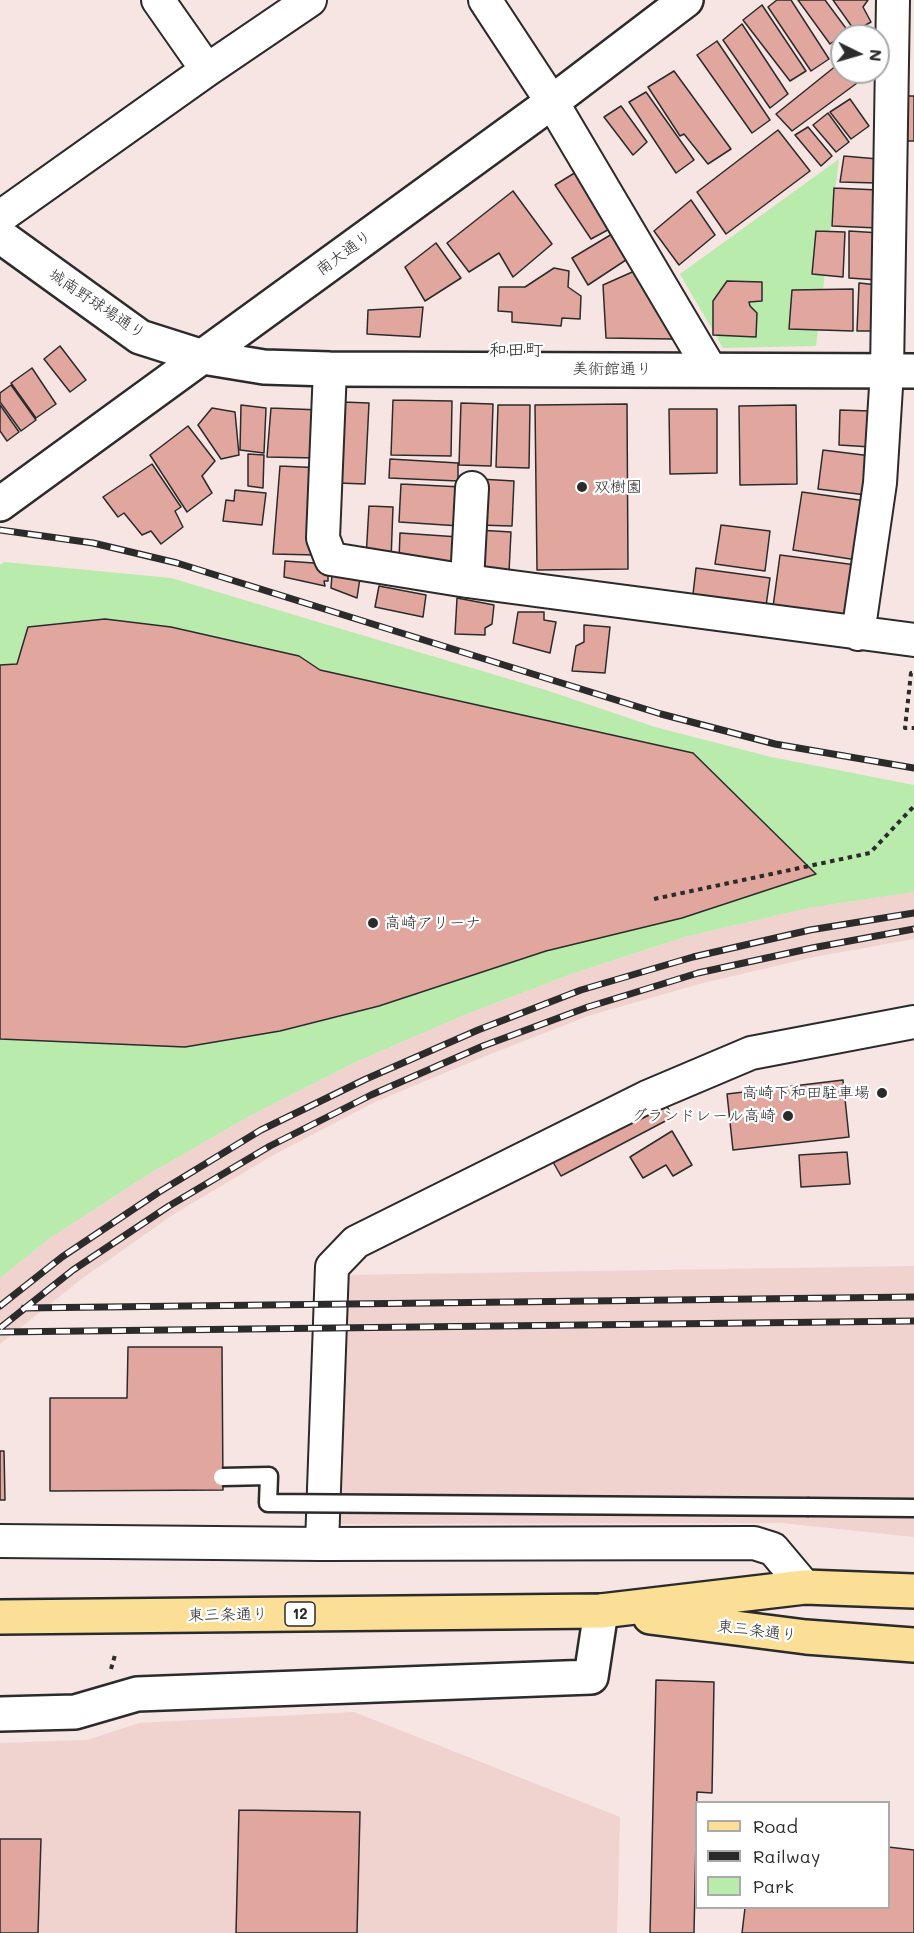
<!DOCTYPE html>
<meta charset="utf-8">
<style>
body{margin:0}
#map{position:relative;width:914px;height:1933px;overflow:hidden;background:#f6e5e2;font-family:Mali,sans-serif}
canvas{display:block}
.legend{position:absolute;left:695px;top:1801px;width:195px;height:108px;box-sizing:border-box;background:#fff;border:2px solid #aaa;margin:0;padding:8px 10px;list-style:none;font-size:18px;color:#2b2b2b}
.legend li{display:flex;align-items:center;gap:12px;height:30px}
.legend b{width:30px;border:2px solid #aaa}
.north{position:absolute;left:830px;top:24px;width:60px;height:60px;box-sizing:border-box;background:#fff;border:2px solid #aaa;border-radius:50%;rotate:95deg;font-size:16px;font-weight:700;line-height:24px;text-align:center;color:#2b2b2b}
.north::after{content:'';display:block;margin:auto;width:21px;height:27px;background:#2b2b2b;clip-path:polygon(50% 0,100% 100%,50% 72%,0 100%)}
</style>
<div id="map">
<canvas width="914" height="1933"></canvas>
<ul class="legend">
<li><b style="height:8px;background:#fbdf96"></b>Road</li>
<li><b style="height:8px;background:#2b2b2b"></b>Railway</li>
<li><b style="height:16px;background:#b8ebac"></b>Park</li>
</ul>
<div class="north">N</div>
</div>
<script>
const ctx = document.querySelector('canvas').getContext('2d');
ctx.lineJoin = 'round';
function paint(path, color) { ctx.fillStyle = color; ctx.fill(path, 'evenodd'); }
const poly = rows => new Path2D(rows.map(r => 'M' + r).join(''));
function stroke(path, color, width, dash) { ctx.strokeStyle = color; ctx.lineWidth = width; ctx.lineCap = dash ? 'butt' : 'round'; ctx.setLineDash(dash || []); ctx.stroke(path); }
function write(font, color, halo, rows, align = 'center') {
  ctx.font = font + ' Mali,"Klee One",sans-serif'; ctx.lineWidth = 4.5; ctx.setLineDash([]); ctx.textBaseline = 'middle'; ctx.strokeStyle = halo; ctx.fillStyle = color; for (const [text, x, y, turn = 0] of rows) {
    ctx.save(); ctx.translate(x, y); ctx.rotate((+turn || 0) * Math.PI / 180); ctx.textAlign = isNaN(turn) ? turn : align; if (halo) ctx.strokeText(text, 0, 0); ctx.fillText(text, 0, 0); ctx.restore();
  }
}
paint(poly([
 [914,892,914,939,814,957,699,984,588,1016,488,1055,375,1102,275,1154,174,1214,80,1280,0,1344,0,1278,50,1238,149,1174,253,1114,358,1061,469,1013,574,973,685,937,808,908],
 [914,1266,914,1537,782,1523,336,1524,346,1275],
 [354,1712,620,1817,617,1933,0,1933,0,1743,87,1740,139,1723]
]), '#f0d2ce');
paint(poly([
 [839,159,816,346,723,348,680,274],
 [4,562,171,578,549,691,655,727,771,757,914,785,914,892,808,908,685,937,574,973,469,1013,358,1061,253,1114,149,1174,50,1238,0,1278,0,565]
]), '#b8ebac');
const building = poly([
 [777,0,791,0,829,59,811,71,768,7,777,0],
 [798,0,825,0,848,31,830,44,798,0],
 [833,0,868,0,863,7,871,22,855,31,833,0],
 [762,5,806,71,790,81,743,20,762,5],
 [742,24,788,94,770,108,723,40,742,24],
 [717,41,770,120,752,133,697,55,717,41],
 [842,61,842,72,872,72,792,131,776,114,842,61],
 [674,71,731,149,708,164,684,134,680,136,648,87,674,71],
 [646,92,694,160,676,173,629,102,646,92],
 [904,96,914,96,914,141,901,141,904,96],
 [850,99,869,126,851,139,830,112,850,99],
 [621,106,647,142,633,155,604,117,621,106],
 [828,113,849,142,836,152,813,125,828,113],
 [808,127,832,156,821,166,795,135,808,127],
 [778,130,810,171,726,234,697,192,778,130],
 [844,156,878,159,877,183,840,182,844,156],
 [581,169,615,226,591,239,555,185,581,169],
 [834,188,878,190,878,228,832,226,834,188],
 [513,191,552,244,513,277,499,253,469,272,447,243,513,191],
 [691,200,715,235,679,265,654,231,691,200],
 [617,231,632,256,588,285,572,258,617,231],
 [816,231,845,232,843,277,812,274,816,231],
 [849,231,880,233,878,280,849,278,849,231],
 [436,243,461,278,425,301,405,267,436,243],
 [554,268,569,271,568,287,581,296,580,319,562,318,561,326,512,322,512,312,498,311,499,287,525,287,554,268],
 [639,269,680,329,672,339,606,338,603,285,639,269],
 [727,281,762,282,762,301,749,302,750,306,757,313,756,337,713,335,713,301,727,281],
 [859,283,878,285,876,331,857,331,859,283],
 [853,289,853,331,789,329,792,290,853,289],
 [423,307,420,337,367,334,368,310,423,307],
 [60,346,86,380,70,392,44,359,60,346],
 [32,368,56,404,36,418,11,383,32,368],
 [11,385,36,420,21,431,0,402,0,393,11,385],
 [393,400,452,401,451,456,391,455,393,400],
 [342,402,369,403,365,484,338,483,342,402],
 [461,403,493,404,491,466,459,465,461,403],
 [627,404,628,569,537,570,535,405,627,404],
 [0,405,19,432,7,441,0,431,0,405],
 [241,405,266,408,264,453,240,450,241,405],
 [498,405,530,405,529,468,496,467,498,405],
 [796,405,797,484,740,485,739,406,796,405],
 [212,408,235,412,239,455,221,459,198,425,212,408],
 [271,408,320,410,317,458,267,457,271,408],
 [669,409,717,409,717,473,670,474,669,409],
 [840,410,871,411,871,447,839,445,840,410],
 [188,426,215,461,202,476,212,493,187,512,150,455,188,426],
 [823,450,871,456,866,495,818,489,823,450],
 [248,454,264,455,263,488,248,486,248,454],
 [390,459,458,463,458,481,389,478,390,459],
 [152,464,181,507,175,511,183,527,161,544,151,531,142,535,124,513,118,517,103,497,152,464],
 [280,466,322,468,317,555,273,554,280,466],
 [480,479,514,481,512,526,478,525,480,479],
 [401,484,462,487,460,526,399,522,401,484],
 [235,490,266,493,262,525,223,521,226,500,234,501,235,490],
 [802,492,866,501,857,560,793,550,802,492],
 [369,506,393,507,391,560,366,558,369,506],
 [721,525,770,531,765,571,715,564,721,525],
 [478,530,511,532,509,572,475,570,478,530],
 [400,533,459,537,457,563,399,560,400,533],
 [780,555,856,565,849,617,773,607,780,555],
 [285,561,328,564,328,581,324,581,325,586,284,577,285,561],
 [696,568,770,578,765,613,692,603,696,568],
 [332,575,360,578,357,598,331,588,332,575],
 [379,586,426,595,423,617,375,607,379,586],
 [457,598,494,605,492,624,485,628,485,635,455,634,457,598],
 [518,612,544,612,544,620,556,622,550,653,513,643,518,612],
 [105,619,171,627,299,656,320,670,693,753,816,874,682,918,546,951,379,1006,280,1031,185,1047,0,1039,0,665,17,664,28,627,105,619],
 [584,625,610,627,605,673,572,671,576,646,584,642,584,625],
 [843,1080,849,1137,733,1150,727,1094,843,1080],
 [665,1103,673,1117,561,1176,553,1162,665,1103],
 [672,1131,692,1165,673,1176,666,1165,643,1178,630,1157,672,1131],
 [847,1152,850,1184,801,1187,799,1155,847,1152],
 [128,1347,222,1347,223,1490,50,1491,50,1398,127,1398,128,1347],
 [0,1451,4,1451,5,1500,0,1500,0,1451],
 [656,1680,714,1682,712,1793,697,1792,694,1933,650,1933,656,1680],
 [239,1810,360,1812,357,1933,236,1933,239,1810],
 [0,1839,41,1839,38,1933,0,1933,0,1839],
 [888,1847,914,1850,914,1933,742,1933,745,1908,888,1908,888,1847]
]);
paint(building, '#e1a79f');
stroke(building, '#2b2b2b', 1.5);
const service = poly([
 [809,1507,914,1508]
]);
const minor = poly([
 [158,0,207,70],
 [485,0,552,102,710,369],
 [0,217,207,70,310,0],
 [330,369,323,538,331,559,467,581,914,640],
 [467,581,472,488],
 [858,634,880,483,887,371,893,0],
 [0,1541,322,1544,754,1543,773,1549,805,1587],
 [322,1544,332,1267,356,1242,647,1097,751,1053,914,1022]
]);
const tertiary = poly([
 [0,236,140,337,203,357,264,367,330,369,914,371],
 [0,1714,75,1712,137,1694,591,1677,601,1611]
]);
const secondary = poly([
 [0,504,552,102,686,0]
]);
const primary = poly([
 [0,1617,601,1611,805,1587,914,1591],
 [650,1617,806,1637,914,1645]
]);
stroke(service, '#2b2b2b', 21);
stroke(minor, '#2b2b2b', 36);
stroke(tertiary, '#2b2b2b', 38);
stroke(secondary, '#2b2b2b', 38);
stroke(primary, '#2b2b2b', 38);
stroke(poly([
 [912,673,911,673,905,728,914,728],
 [654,899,870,853,914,806],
 [111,1669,115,1655]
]), '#2b2b2b', 4, [4.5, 4.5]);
stroke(service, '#fff', 16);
stroke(minor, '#fff', 32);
stroke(tertiary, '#fff', 33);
stroke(secondary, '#fff', 33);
stroke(primary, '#fbdf96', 33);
const rail = poly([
 [0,530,93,543,177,563,661,714,775,744,914,768],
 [0,1306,62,1257,159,1192,261,1130,366,1079,478,1030,581,990,693,957,810,930,914,913],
 [24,1308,914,1297],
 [0,1328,73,1270,169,1206,270,1146,371,1095,483,1046,588,1007,698,973,812,948,914,929],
 [0,1332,914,1321]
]);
stroke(rail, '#2b2b2b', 7);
stroke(rail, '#fff', 4.5, [14]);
const serviceBridge = poly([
 [222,1477,269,1476,268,1503,809,1507]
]);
stroke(serviceBridge, '#2b2b2b', 21, []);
stroke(serviceBridge, '#fff', 16);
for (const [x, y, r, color] of [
 [582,487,6,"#2b2b2b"],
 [373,923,6,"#2b2b2b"],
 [882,1093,6,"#2b2b2b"],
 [788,1116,6,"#2b2b2b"]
]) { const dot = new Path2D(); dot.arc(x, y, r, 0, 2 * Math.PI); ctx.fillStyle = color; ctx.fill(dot); stroke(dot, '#fff', 2); }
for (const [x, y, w] of [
 [300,1614,30]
]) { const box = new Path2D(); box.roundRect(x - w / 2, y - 12, w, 24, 4.5); ctx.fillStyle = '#fff'; ctx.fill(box); stroke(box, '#2b2b2b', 1.5); }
write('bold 15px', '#2b2b2b', null, [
 ["12",300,1614]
]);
write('16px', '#2b2b2b', '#fff', [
 ["南大通り",344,253,-36],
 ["城南野球場通り",97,304,34],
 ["美術館通り",612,369],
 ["東三条通り",228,1615,-1],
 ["東三条通り",757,1631,7]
]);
write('16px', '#2b2b2b', '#fff', [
 ["双樹園",594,487],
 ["高崎アリーナ",385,923],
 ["高崎下和田駐車場",870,1093,"right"],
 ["グランドレール高崎",776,1116,"right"]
], 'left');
write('18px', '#2b2b2b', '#fff', [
 ["和田町",516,350]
]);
</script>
